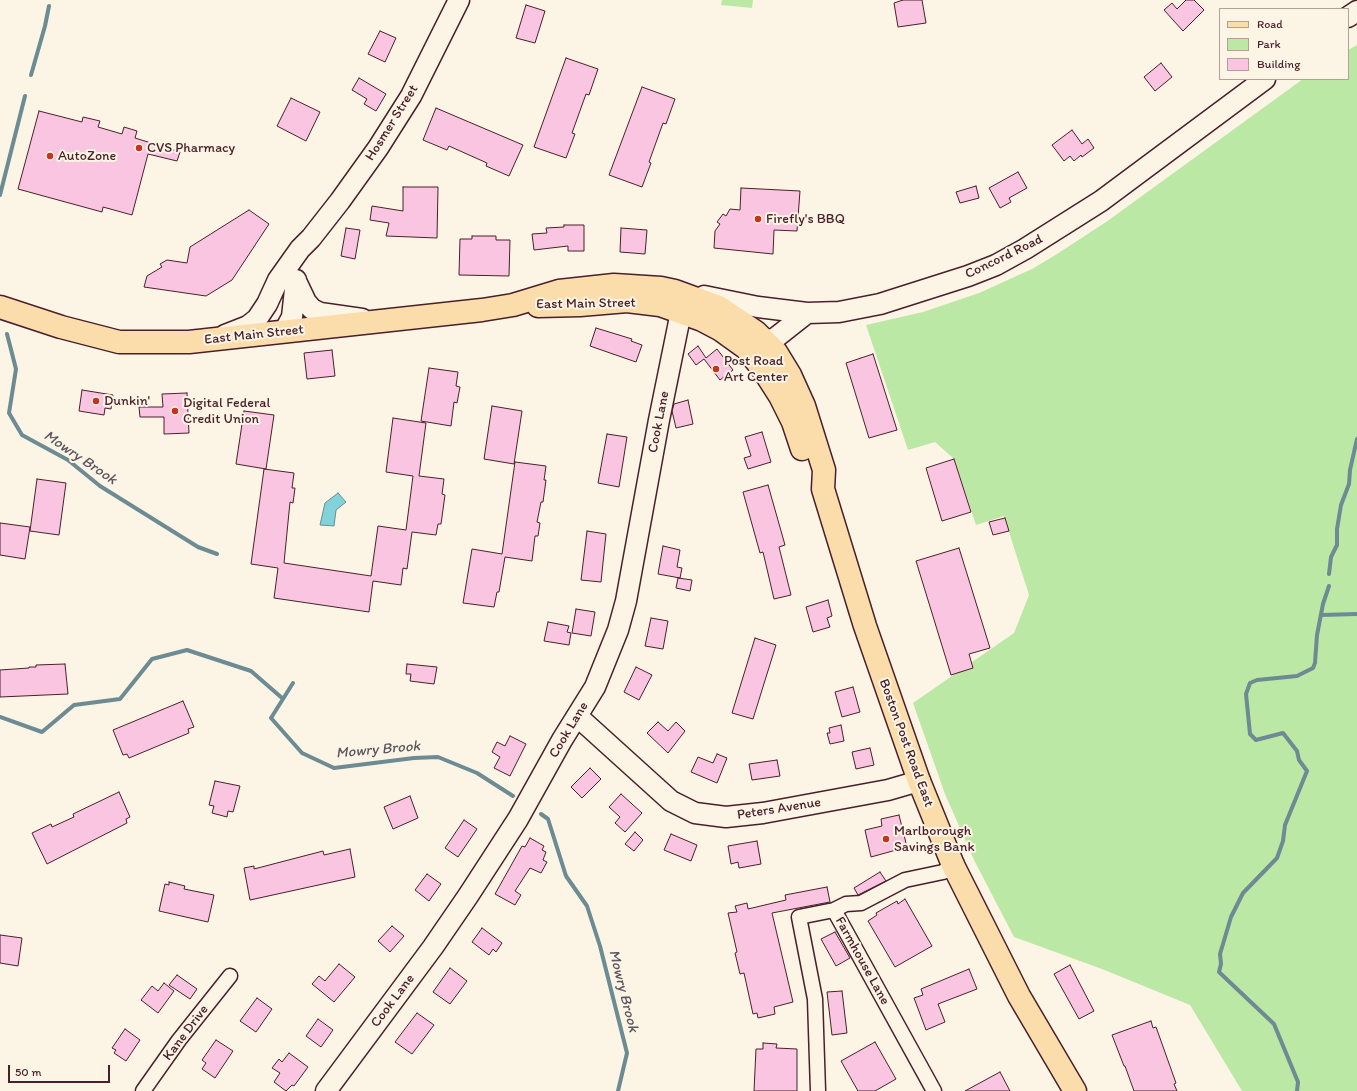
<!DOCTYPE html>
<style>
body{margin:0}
#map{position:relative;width:1357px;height:1091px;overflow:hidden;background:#fcf5e5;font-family:Itim,sans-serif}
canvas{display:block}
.legend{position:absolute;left:1219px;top:8px;width:130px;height:72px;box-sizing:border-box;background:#fcf5e5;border:1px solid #b59f9b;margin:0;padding:5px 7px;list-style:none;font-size:12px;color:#4a1f2b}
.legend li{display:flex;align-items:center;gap:8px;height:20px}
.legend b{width:20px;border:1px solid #b59f9b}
.scale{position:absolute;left:8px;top:1065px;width:102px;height:18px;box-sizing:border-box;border:2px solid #4a1f2b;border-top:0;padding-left:5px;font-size:12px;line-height:14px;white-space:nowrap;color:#4a1f2b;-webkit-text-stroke:3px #fcf5e5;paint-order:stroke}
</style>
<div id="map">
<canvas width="1357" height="1091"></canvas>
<ul class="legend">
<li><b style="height:5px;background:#fbddab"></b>Road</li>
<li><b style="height:11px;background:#bce8a5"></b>Park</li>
<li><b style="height:11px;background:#f9c5e1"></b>Building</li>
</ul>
<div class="scale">50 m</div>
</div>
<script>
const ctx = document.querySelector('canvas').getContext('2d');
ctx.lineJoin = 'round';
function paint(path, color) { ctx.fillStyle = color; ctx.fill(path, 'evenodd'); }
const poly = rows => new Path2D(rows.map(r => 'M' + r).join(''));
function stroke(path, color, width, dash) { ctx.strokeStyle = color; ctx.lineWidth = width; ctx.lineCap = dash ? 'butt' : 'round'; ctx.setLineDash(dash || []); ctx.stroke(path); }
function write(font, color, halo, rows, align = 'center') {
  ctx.font = font + ' Itim,sans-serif'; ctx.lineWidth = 4; ctx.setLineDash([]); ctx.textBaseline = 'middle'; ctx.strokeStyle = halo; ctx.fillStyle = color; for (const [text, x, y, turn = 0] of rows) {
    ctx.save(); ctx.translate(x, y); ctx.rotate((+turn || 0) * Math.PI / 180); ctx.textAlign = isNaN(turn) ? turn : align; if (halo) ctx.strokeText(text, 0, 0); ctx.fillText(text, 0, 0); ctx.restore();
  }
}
paint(poly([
 [722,0,753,0,752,8,721,5],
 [1357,45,1357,1091,1242,1091,1190,1005,1102,969,1014,937,974,860,945,794,913,703,1014,633,1029,595,1004,516,976,525,954,459,935,442,908,450,866,325,923,312,979,293,1032,269,1057,254,1106,222,1303,79,1348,79,1348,50]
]), '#bce8a5');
const water = poly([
 [338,493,346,502,336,510,334,526,320,525,325,503,338,493]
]);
paint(water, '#82d3d9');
stroke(water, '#6c8b93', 1);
stroke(poly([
 [31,75,45,26,49,6],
 [0,195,25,96],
 [7,334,16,369,9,413,22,435,68,460,100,486,198,547,217,554],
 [1329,574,1331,557,1337,545,1337,529,1341,505,1349,484,1350,470,1357,439],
 [1321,615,1357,614],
 [293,683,271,718,302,753,334,768,414,758,438,757,477,773,513,796],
 [0,717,42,732,74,705,120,699,152,659,187,650,251,671,282,698],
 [541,814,548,819,566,876,587,906,600,946,627,1053,618,1091],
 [1297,1091,1298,1082,1274,1024,1219,972,1221,964,1220,954,1231,917,1243,893,1277,858,1283,841,1285,825,1307,771,1299,760,1297,751,1283,733,1256,740,1250,734,1246,694,1250,683,1257,680,1297,676,1313,668,1315,663,1317,635,1323,604,1329,586]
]), '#6c8b93', 4);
const building = poly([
 [903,0,922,0,926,23,898,27,894,3,903,0],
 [1186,0,1194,0,1204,10,1183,31,1164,10,1172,3,1177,9,1186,0],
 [526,5,545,11,535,43,516,38,526,5],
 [380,31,396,38,385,62,368,54,380,31],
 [566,58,598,69,589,95,586,94,572,133,575,134,566,158,534,147,566,58],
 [1161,63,1172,77,1155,91,1144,77,1161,63],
 [359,78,386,94,376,111,364,104,367,99,352,90,359,78],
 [642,87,675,99,666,124,663,123,649,162,651,163,642,187,609,175,642,87],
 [291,98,320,112,306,141,277,126,291,98],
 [436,108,523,145,509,176,486,166,487,163,449,146,447,150,423,140,436,108],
 [39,111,82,122,83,117,100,121,98,127,122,134,124,127,137,131,135,138,180,152,177,161,148,154,132,215,103,207,102,212,18,189,39,111],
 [1072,130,1082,144,1088,139,1094,148,1082,157,1081,155,1074,161,1070,156,1064,161,1052,145,1072,130],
 [1018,172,1027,188,1009,198,1011,202,1000,208,989,188,1018,172],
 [976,186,979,198,960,203,956,192,976,186],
 [403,187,438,187,437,238,386,236,389,223,370,220,372,206,403,211,403,187],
 [741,188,800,191,797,231,774,230,773,254,714,248,715,231,720,224,717,222,723,214,726,216,730,209,740,210,741,188],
 [249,210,269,224,232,280,206,296,144,287,147,276,162,267,160,264,167,260,187,263,190,247,249,210],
 [564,225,584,225,584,251,568,251,568,246,534,250,532,234,547,233,546,228,564,227,564,225],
 [346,228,360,230,355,259,341,256,346,228],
 [621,228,647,230,645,254,620,252,621,228],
 [472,236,496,236,496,240,510,240,509,276,459,275,460,239,472,239,472,236],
 [596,328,632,339,631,341,642,345,636,362,590,346,596,328],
 [698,346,706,358,717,349,733,370,720,380,704,359,696,365,688,354,698,346],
 [332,350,335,376,307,379,304,353,332,350],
 [873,354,897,430,869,438,846,363,873,354],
 [429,368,458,372,456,386,460,387,457,403,454,402,451,426,421,421,429,368],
 [82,390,113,395,111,409,105,408,104,415,79,411,82,390],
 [187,393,189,433,164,434,164,417,140,417,139,407,163,407,162,394,187,393],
 [688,400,693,424,676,428,672,411,674,404,688,400],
 [492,406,522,411,514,464,484,459,492,406],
 [244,411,274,415,266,469,236,464,244,411],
 [393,418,426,423,419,476,444,479,442,494,445,495,441,524,438,524,436,535,412,532,407,569,403,568,401,585,373,581,369,612,274,598,278,568,251,564,264,469,294,473,292,488,295,488,293,503,290,502,284,563,371,576,378,526,406,530,413,476,386,472,393,418],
 [762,432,771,462,748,469,744,458,751,456,745,437,762,432],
 [607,434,627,437,619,487,598,483,607,434],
 [954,459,971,512,942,521,926,468,954,459],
 [515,462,546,466,544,480,546,480,543,502,541,502,537,522,540,523,538,536,535,536,532,561,505,557,499,592,497,592,494,607,463,603,472,549,502,554,515,462],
 [37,479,66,483,59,535,30,531,37,479],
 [768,485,785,545,779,547,791,595,774,599,763,552,760,553,743,492,768,485],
 [1005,518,1009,531,993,535,989,522,1005,518],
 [0,523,30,527,25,559,0,555,0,523],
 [587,531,606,534,601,582,581,580,587,531],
 [663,546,680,550,677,567,682,568,680,578,658,574,663,546],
 [959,548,990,648,969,654,973,668,951,675,916,561,959,548],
 [678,578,692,580,690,591,676,588,678,578],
 [828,600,832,616,827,618,830,627,813,632,806,607,828,600],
 [576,609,595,612,591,636,572,633,576,609],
 [651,618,668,621,663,649,645,646,651,618],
 [548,622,569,626,567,632,571,633,569,645,544,641,548,622],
 [755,638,776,645,753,719,732,713,755,638],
 [65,664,68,694,0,697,0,670,29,668,29,667,36,667,36,665,65,664],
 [407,664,437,667,434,684,410,681,411,674,406,674,407,664],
 [636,667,652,675,639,700,624,692,636,667],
 [853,687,860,712,842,717,835,692,853,687],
 [183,701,194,727,188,729,189,733,129,758,127,754,123,755,113,730,183,701],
 [658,722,668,731,676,722,685,731,668,753,647,733,658,722],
 [841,725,844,741,830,744,827,733,830,733,829,728,841,725],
 [510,736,526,744,510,776,494,768,500,757,492,752,497,742,505,746,510,736],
 [870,748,874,765,856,769,852,752,870,748],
 [717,754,727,758,717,783,691,772,698,757,713,763,717,754],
 [777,760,780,776,752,780,749,764,777,760],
 [590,768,601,779,582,798,571,787,590,768],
 [215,781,240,786,233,812,228,811,227,817,212,813,214,806,209,805,215,781],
 [119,792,130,817,126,819,127,823,47,864,32,833,51,824,52,827,74,817,73,814,119,792],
 [621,794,642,813,625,832,615,823,620,817,609,807,621,794],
 [410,796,418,818,393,829,384,807,410,796],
 [899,815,907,847,871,857,865,830,882,826,881,819,899,815],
 [464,820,477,829,458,857,445,848,464,820],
 [635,832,643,840,634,851,625,844,635,832],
 [671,834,697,845,691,861,664,850,671,834],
 [530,838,544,846,542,850,546,852,543,860,547,862,541,873,530,868,515,891,521,895,515,905,495,894,522,846,525,847,530,838],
 [757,841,761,864,739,868,738,862,731,864,728,846,757,841],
 [350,849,355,877,250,900,244,868,254,866,254,869,323,851,324,855,350,849],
 [880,872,886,881,858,895,854,888,880,872],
 [427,874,441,884,429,901,415,890,427,874],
 [169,882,185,886,184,889,214,895,208,922,159,911,165,884,169,885,169,882],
 [827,887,830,902,772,913,793,1002,774,1007,775,1014,758,1018,757,1013,753,1014,744,973,740,974,735,953,737,952,728,913,737,912,735,906,747,903,748,909,786,900,785,895,827,887],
 [905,899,932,946,895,967,868,921,877,915,876,913,897,901,898,904,905,899],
 [392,926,404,936,390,952,378,941,392,926],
 [482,928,502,943,496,952,493,949,489,955,472,942,482,928],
 [835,932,850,958,836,966,821,939,835,932],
 [0,935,22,938,18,966,0,963,0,935],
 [339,964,355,977,334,1002,312,984,319,976,325,981,339,964],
 [1070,965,1094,1011,1079,1019,1054,974,1070,965],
 [450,968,467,981,450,1004,433,992,450,968],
 [969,969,977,989,938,1004,945,1022,926,1030,914,998,923,995,921,989,969,969],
 [177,975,197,989,190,999,169,985,177,975],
 [164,983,174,991,158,1013,141,1000,152,986,158,991,164,983],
 [842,991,847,1033,832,1035,827,992,842,991],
 [257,998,272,1009,256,1032,240,1021,257,998],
 [417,1013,434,1025,412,1054,395,1042,417,1013],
 [318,1019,333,1030,321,1047,306,1036,318,1019],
 [1151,1021,1153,1028,1156,1027,1176,1083,1174,1084,1177,1091,1134,1091,1125,1066,1124,1066,1112,1035,1151,1021],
 [125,1029,140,1040,126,1061,114,1053,116,1050,112,1048,125,1029],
 [216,1040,233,1051,215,1078,202,1069,206,1063,202,1060,216,1040],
 [875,1042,896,1079,875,1091,858,1091,841,1061,875,1042],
 [763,1043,777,1044,776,1048,797,1049,797,1091,754,1091,756,1049,763,1049,763,1043],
 [289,1053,308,1067,294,1086,292,1085,286,1091,274,1082,280,1073,272,1068,279,1059,282,1062,289,1053],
 [1000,1072,1010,1091,965,1091,1000,1072]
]);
paint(building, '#f9c5e1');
stroke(building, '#4a1f2b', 1);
const street = poly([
 [834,910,846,904,861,903,905,880,943,872,953,865],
 [143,1091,179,1040,230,976],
 [818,1091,815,999,799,917,834,910,934,1091]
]);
const secondary = poly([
 [1348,17,1357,11],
 [296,281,306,302,312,309,320,313,362,319],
 [704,296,758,307,807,313,839,312,880,304,968,276,996,265,1025,249,1101,201,1265,79],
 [284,332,292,317,296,280],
 [225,335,248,326,257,319,267,304,278,280,300,249,311,238,340,201,378,148,411,96,459,0],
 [750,341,774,339,807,313],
 [577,716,671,801,695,813,726,817,763,813,888,790,919,781],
 [326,1091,433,947,468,896,518,819,562,740,595,687,618,630,626,601,659,420,681,312]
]);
const primary = poly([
 [538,306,580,305,627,301,660,305,702,320,721,330,746,348,764,371,780,396,793,422,802,449],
 [0,307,61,327,119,342,189,342,482,310,513,305,559,291,614,285,661,288,675,291,719,307,756,332,776,352,790,375,804,406,824,470,823,489,865,626,919,781],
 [953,865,1019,996,1075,1091]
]);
const highway = poly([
 [919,781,953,865]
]);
stroke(street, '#4a1f2b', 17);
stroke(secondary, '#4a1f2b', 23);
stroke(primary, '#4a1f2b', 25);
stroke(highway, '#4a1f2b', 25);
stroke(street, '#fcf5e5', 14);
stroke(secondary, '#fcf5e5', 20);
stroke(primary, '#fbddab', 22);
stroke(highway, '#fbddab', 22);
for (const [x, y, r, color] of [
 [139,148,4,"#c8321e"],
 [50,156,4,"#c8321e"],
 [758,219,4,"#c8321e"],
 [716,369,4,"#c8321e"],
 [96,401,4,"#c8321e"],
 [175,411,4,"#c8321e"],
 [886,839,4,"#c8321e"]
]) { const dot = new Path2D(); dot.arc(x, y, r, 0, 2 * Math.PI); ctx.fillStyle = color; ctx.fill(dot); stroke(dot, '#fcf5e5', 1.5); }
write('14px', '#4a1f2b', '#fcf5e5', [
 ["Hosmer Street",392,123,-58],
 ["Concord Road",1004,257,-26],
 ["East Main Street",586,304,-1],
 ["East Main Street",254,335,-6],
 ["Cook Lane",659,422,-79],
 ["Cook Lane",569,730,-59],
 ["Boston Post Road East",906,743,70],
 ["Peters Avenue",779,809,-9],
 ["Farmhouse Lane",862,961,61],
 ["Cook Lane",393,1001,-53],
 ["Kane Drive",186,1033,-53]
]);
write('14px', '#4a1f2b', '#fcf5e5', [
 ["CVS Pharmacy",147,148],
 ["AutoZone",58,156],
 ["Firefly's BBQ",766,219],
 ["Post Road",724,361],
 ["Art Center",724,377],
 ["Dunkin'",104,401],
 ["Digital Federal",183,403],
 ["Credit Union",183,419],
 ["Marlborough",894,831],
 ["Savings Bank",894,847]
], 'left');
write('italic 15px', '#5b555f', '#fcf5e5', [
 ["Mowry Brook",80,458,34],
 ["Mowry Brook",378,750,-5],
 ["Mowry Brook",623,991,76]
]);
</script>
